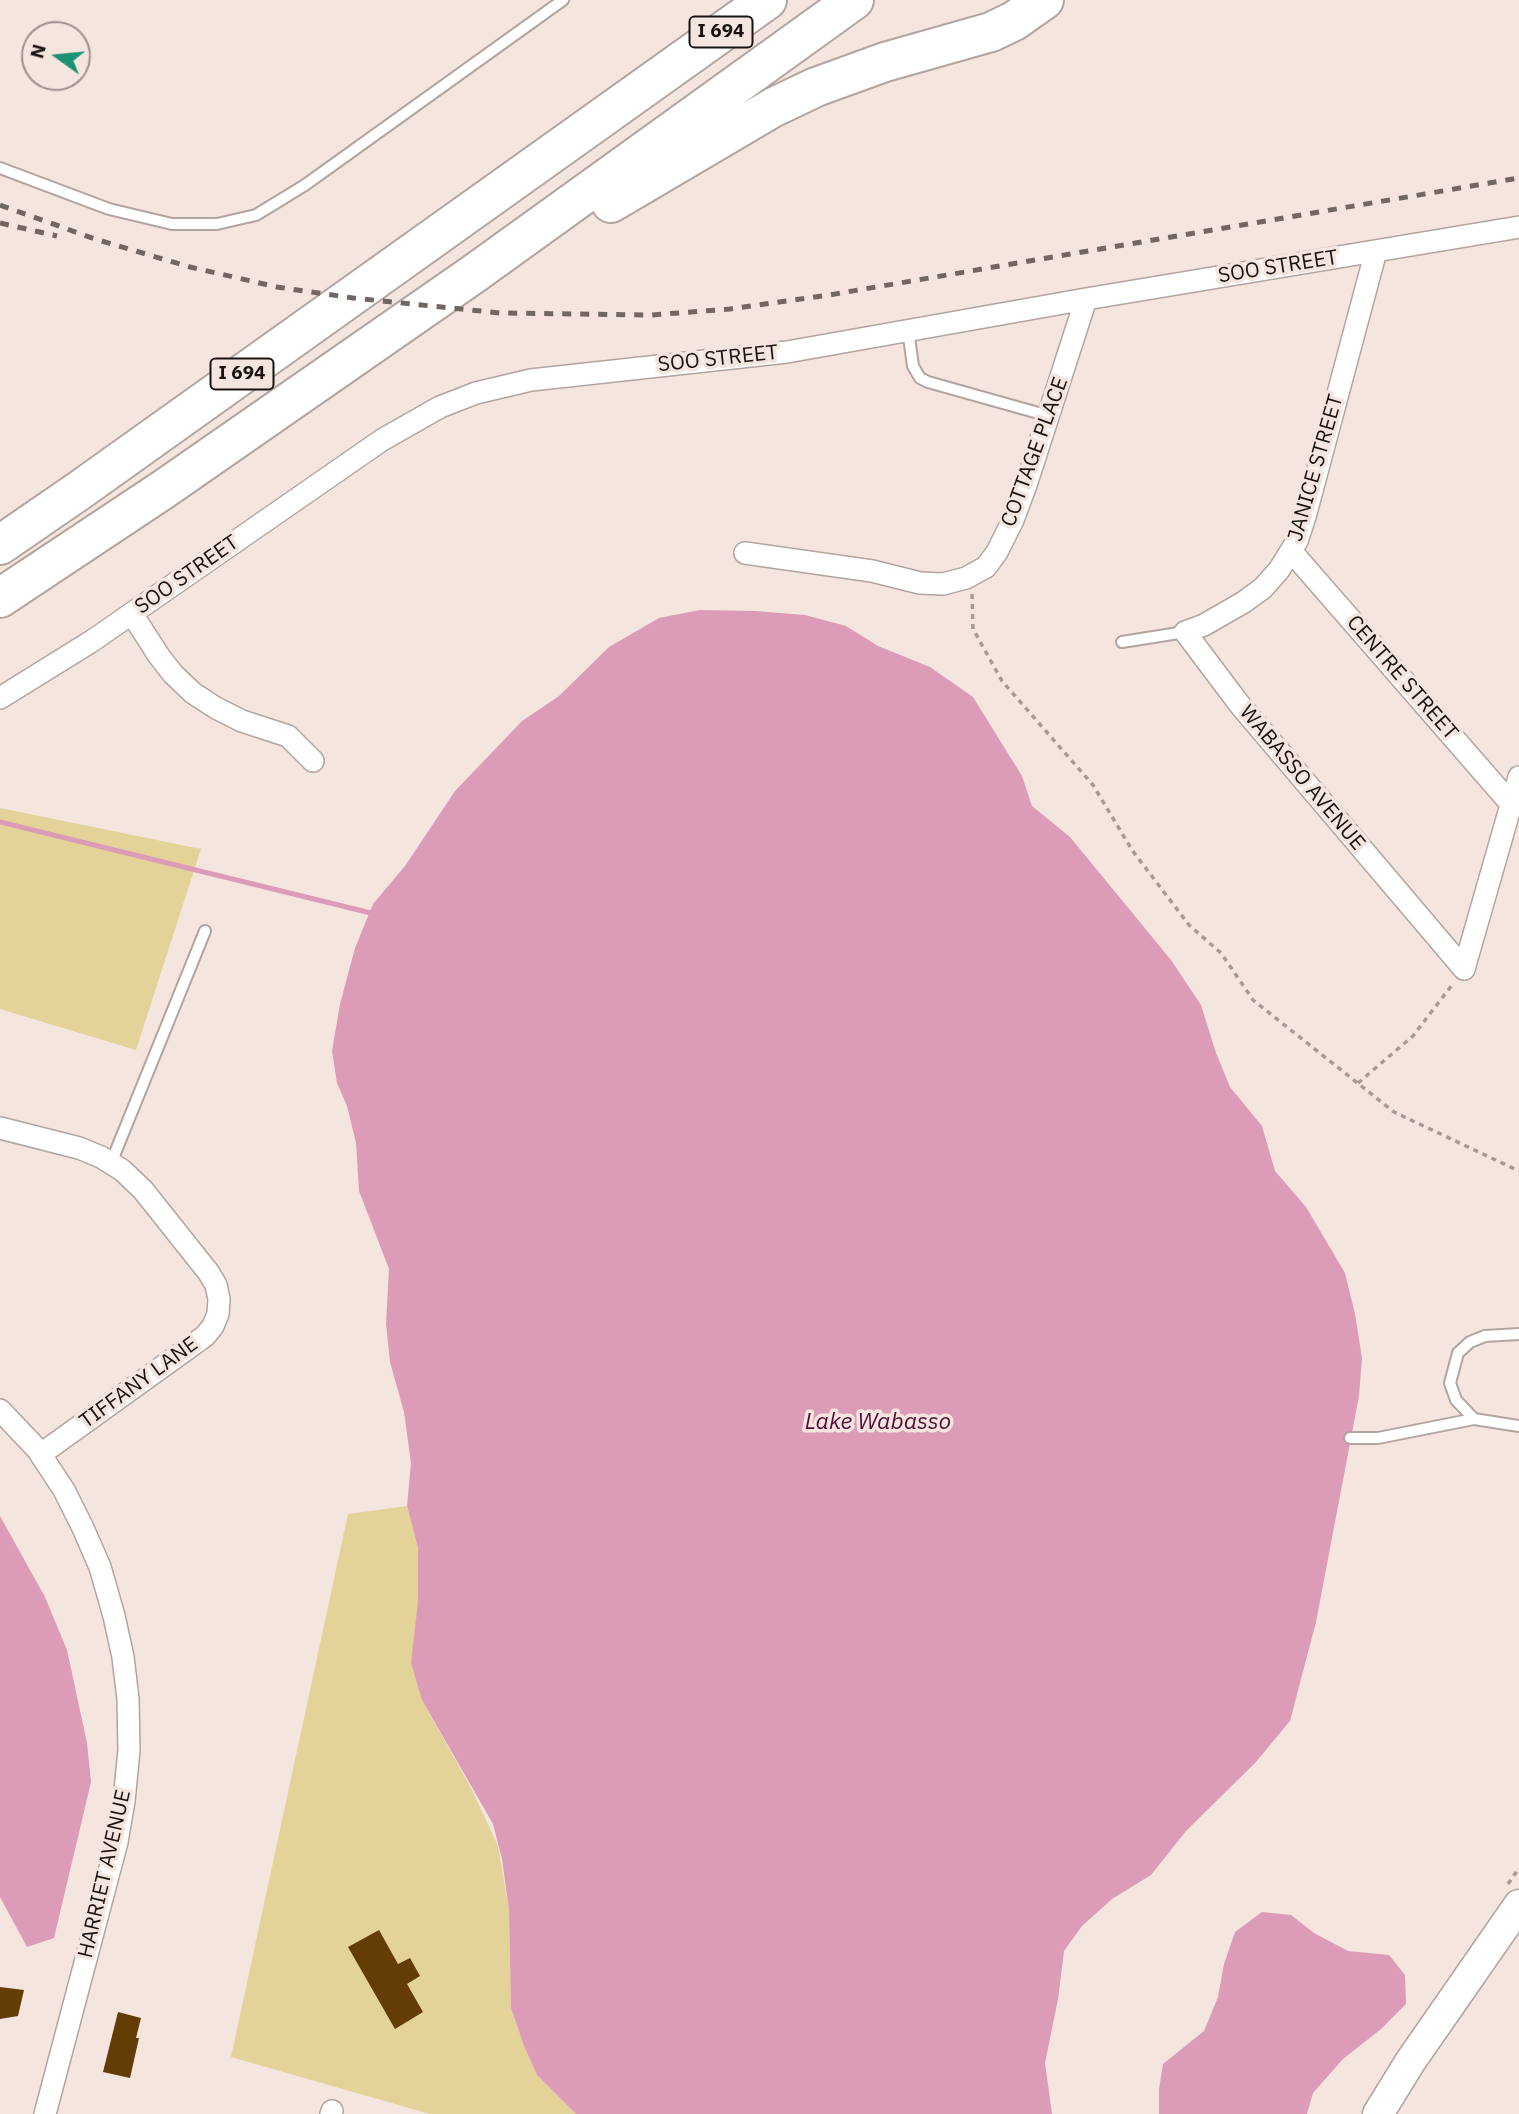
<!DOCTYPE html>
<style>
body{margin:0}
#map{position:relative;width:1519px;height:2114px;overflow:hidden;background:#f4e5df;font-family:"IBM Plex Sans",sans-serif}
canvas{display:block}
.north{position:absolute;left:21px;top:21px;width:70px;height:70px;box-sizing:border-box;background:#f4e5df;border:2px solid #9c918d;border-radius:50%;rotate:285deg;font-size:19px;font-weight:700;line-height:28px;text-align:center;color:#181311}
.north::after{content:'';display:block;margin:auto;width:24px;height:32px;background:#1b9276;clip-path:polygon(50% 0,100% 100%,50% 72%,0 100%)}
</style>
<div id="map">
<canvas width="1519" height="2114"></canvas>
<div class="north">N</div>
</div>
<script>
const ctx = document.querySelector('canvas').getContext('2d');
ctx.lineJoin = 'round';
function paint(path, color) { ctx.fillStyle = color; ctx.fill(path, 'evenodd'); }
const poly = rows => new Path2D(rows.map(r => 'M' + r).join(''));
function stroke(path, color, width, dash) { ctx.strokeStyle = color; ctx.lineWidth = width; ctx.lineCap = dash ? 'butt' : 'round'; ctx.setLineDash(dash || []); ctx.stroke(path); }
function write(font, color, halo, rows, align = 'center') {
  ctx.font = font + ' "IBM Plex Sans",sans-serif'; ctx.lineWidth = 7; ctx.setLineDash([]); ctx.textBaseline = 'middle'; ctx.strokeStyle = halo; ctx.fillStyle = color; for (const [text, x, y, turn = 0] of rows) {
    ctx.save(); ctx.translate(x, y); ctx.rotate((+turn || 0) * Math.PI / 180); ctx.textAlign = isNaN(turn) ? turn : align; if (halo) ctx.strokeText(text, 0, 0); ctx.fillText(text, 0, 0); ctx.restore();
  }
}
paint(poly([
 [0,808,201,849,136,1050,0,1009],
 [407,1506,418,1548,422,1700,472,1790,498,1846,509,1910,511,2008,524,2046,537,2075,576,2114,430,2114,231,2057,348,1514]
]), '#e3d399');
paint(poly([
 [700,610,755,611,805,615,846,626,878,646,930,667,973,697,1022,776,1032,806,1070,837,1171,960,1201,1005,1216,1053,1230,1087,1262,1126,1275,1171,1306,1207,1345,1273,1355,1314,1362,1358,1359,1396,1316,1622,1290,1721,1255,1763,1186,1831,1151,1875,1112,1899,1082,1926,1064,1951,1058,1999,1045,2063,1052,2114,576,2114,537,2075,524,2046,511,2008,509,1910,502,1859,493,1824,422,1700,411,1663,418,1602,418,1548,407,1506,411,1463,404,1412,390,1362,386,1324,389,1269,359,1191,356,1143,347,1106,337,1083,332,1051,340,1004,355,948,373,904,405,866,455,791,522,721,559,696,609,647,659,618],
 [0,1516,45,1597,67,1650,87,1743,91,1782,54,1938,27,1947,0,1897],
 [1262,1912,1291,1915,1314,1933,1348,1951,1389,1955,1405,1975,1406,2004,1381,2029,1343,2059,1313,2093,1307,2114,1159,2114,1159,2089,1163,2064,1204,2031,1218,1997,1224,1964,1235,1932]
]), '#dc9cb8');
stroke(poly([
 [0,822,375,914]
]), '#dc9cb8', 5);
paint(poly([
 [379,1930,398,1964,410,1958,420,1976,407,1984,423,2012,395,2029,348,1947],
 [0,1987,24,1990,18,2016,0,2019],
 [118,2012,141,2018,136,2038,139,2038,130,2078,103,2072]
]), '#643d06');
const lane = poly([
 [0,168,109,209,172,224,217,224,256,215,305,185,563,0],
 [908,330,913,366,920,378,928,382,1049,416],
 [1122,642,1185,632],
 [111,1163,205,931],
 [1519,1334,1485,1336,1470,1342,1458,1353,1450,1383,1456,1400,1474,1419,1519,1426],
 [1350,1438,1378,1438,1474,1419]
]);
const street = poly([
 [1376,251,1305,517,1297,541,1279,570,1263,588,1244,602,1204,625,1185,632,1240,705,1464,969],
 [1291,551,1512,805],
 [745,553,872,571,920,583,943,584,966,578,986,567,997,552,1013,520,1026,485,1086,299],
 [132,614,159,656,173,674,193,693,216,708,242,721,288,736,313,761],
 [0,698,92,641,382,440,440,407,476,393,531,380,787,352,1086,299,1519,227],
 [1464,969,1519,777],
 [0,1128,79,1148,101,1157,122,1170,143,1190,209,1273,216,1285,219,1299,218,1314,213,1326,205,1336,41,1454],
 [0,1410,37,1449,64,1490,83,1528,100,1567,114,1616,123,1657,128,1699,129,1750,124,1801,117,1842,45,2114],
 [331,2114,332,2111]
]);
const secondary = poly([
 [1378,2114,1410,2062,1519,1905]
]);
const highway = poly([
 [611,203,774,107,816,87,885,62,991,32,1014,21,1044,0],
 [0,545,80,490,767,0],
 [0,598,164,489,475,273,854,0]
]);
stroke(lane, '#b2a49f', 14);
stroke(street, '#b2a49f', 24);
stroke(secondary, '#b2a49f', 33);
stroke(highway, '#b2a49f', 42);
stroke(poly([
 [972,594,973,629,1002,681,1093,785,1132,850,1189,925,1221,953,1253,1000,1394,1112,1519,1171],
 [1358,1083,1413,1036,1452,985],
 [1508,1884,1519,1868]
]), '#a59a95', 3.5, [5, 5]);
stroke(lane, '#fff', 10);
stroke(street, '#fff', 21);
stroke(secondary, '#fff', 30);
stroke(highway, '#fff', 38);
stroke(poly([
 [0,205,95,239,190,267,277,287,353,298,500,313,652,315,730,309,829,295,1519,178],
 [0,223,57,236]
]), '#706763', 5, [9, 9]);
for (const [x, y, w] of [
 [721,32,63],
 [242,374,63]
]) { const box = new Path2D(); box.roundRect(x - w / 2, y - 15.5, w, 31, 5); ctx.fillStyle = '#f4e5df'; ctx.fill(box); stroke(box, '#181311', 2); }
write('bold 19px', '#181311', null, [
 ["I 694",721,32],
 ["I 694",242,374]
]);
write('21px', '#181311', '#f4e5df', [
 ["SOO STREET",1278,267,-9],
 ["SOO STREET",718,359,-6],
 ["COTTAGE PLACE",1035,452,-70],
 ["JANICE STREET",1316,468,-74],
 ["SOO STREET",187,575,-35],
 ["CENTRE STREET",1402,678,49],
 ["WABASSO AVENUE",1302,778,50],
 ["TIFFANY LANE",139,1383,-36],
 ["HARRIET AVENUE",105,1874,-77]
]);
write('italic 23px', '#570c37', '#f4e5df', [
 ["Lake Wabasso",878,1422]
]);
</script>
